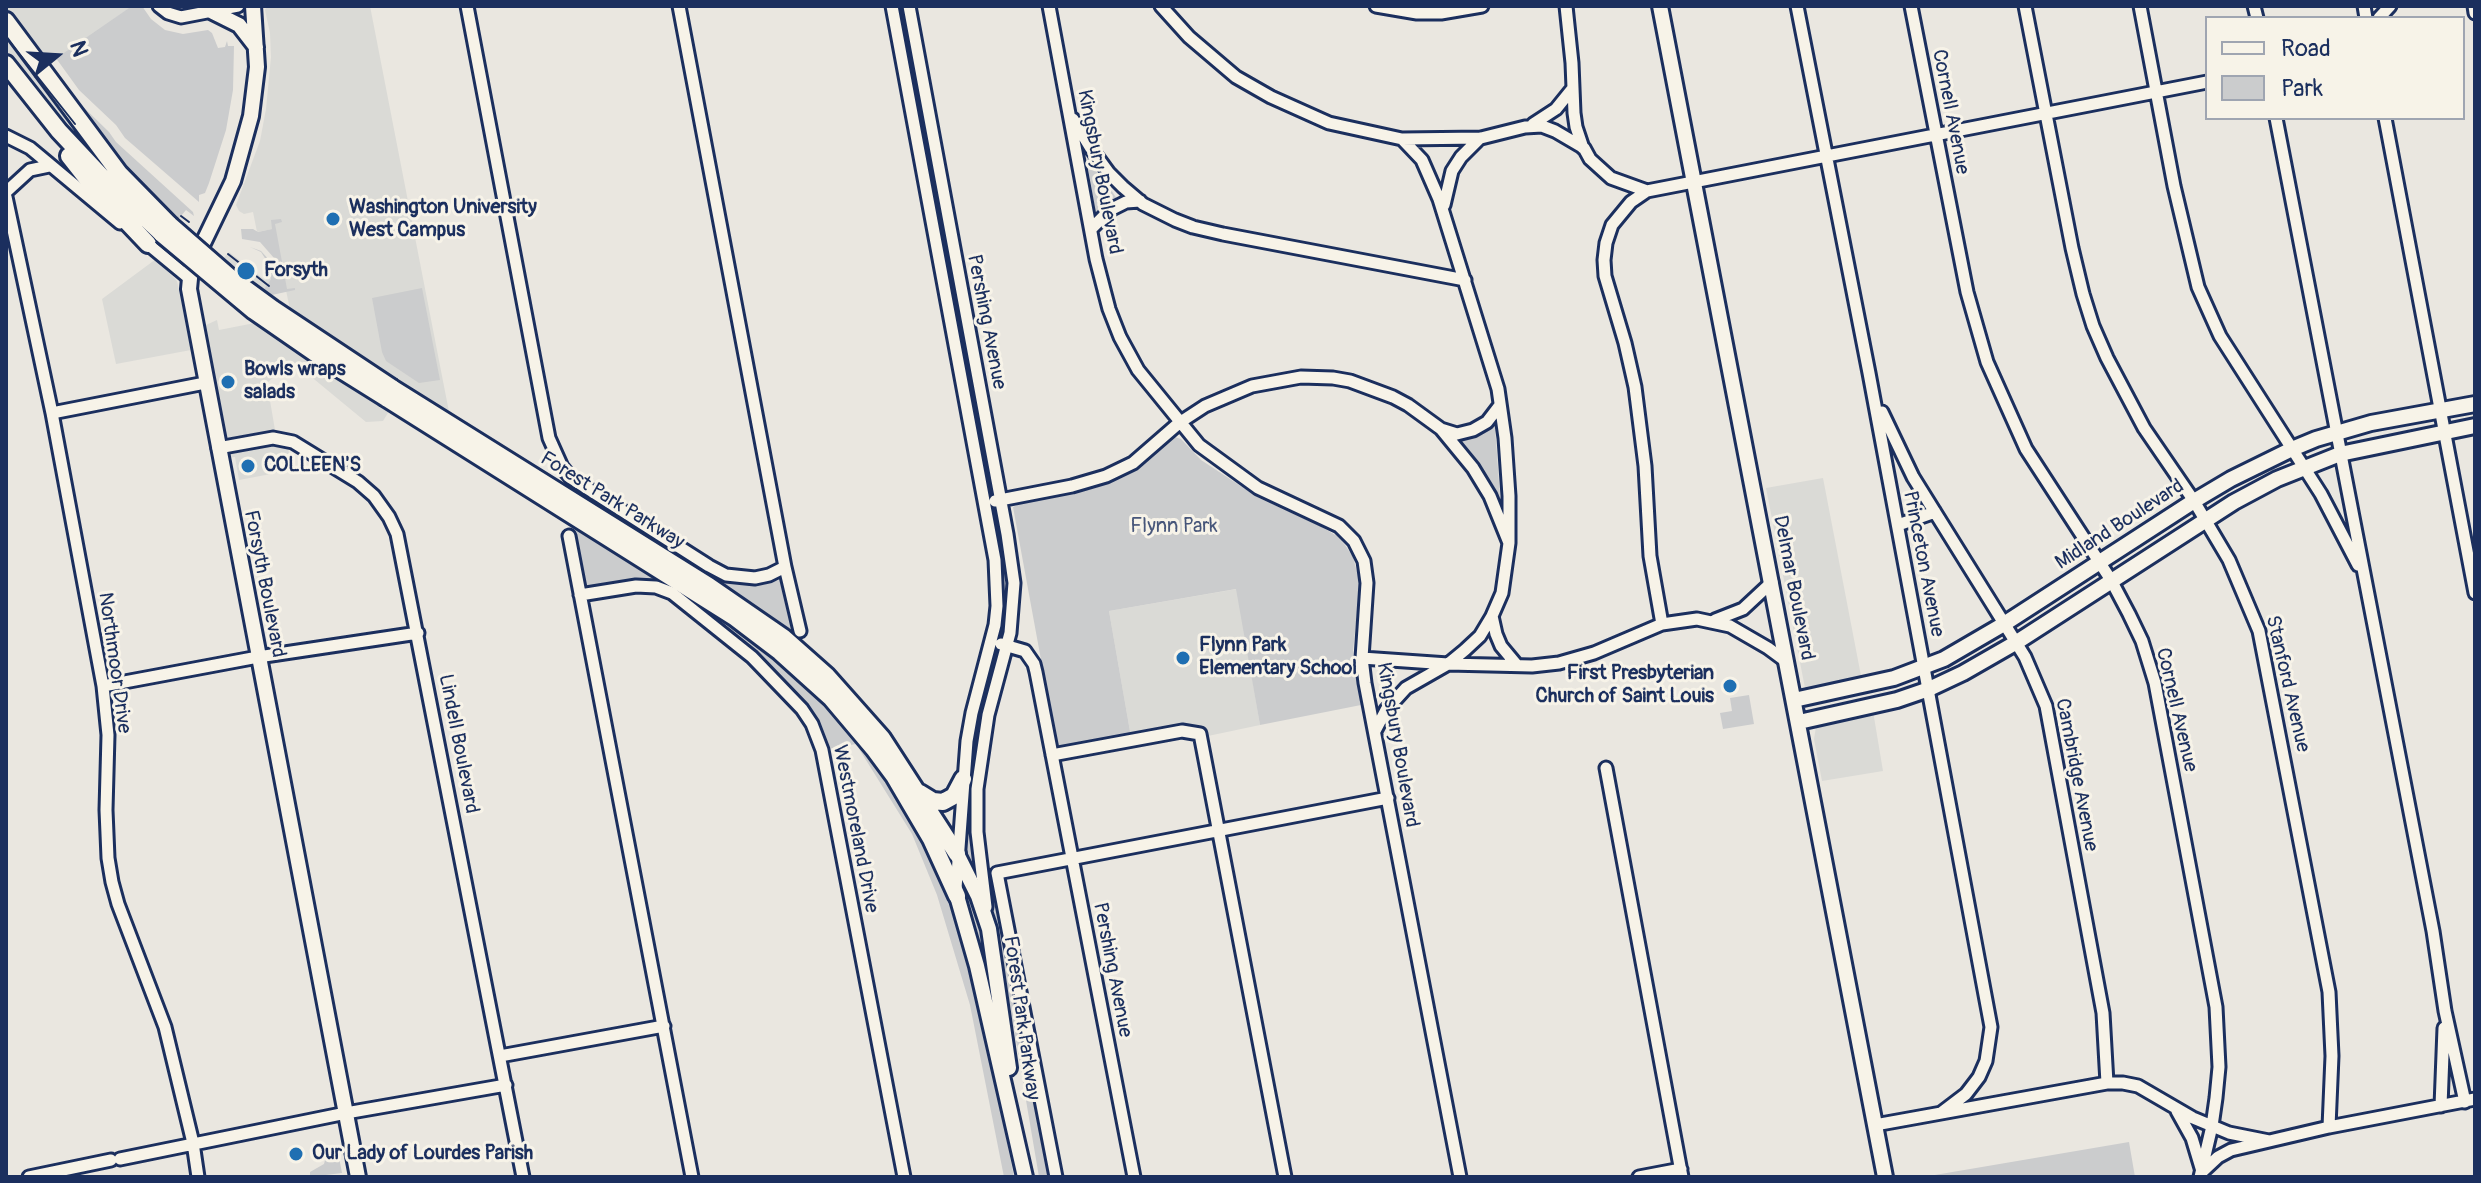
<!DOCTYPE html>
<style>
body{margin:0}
#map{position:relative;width:2481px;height:1183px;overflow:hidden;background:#eae7e0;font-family:Pangolin,sans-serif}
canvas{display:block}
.frame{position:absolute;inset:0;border:8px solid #1b2f5e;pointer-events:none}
.legend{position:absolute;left:2205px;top:16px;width:260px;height:104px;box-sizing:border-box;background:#f7f3e8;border:2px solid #9fa5b1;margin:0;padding:10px 14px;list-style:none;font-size:24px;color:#1b2f5e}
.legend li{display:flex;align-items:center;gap:16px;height:40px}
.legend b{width:40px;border:2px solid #9fa5b1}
.north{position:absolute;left:16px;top:16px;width:80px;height:80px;-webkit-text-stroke:6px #f7f3e8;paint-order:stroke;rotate:72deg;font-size:22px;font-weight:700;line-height:32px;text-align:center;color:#1b2f5e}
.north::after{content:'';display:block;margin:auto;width:28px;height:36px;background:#1b2f5e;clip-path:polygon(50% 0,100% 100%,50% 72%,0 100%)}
</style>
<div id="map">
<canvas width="2481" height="1183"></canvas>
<div class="frame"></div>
<ul class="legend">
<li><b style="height:10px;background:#f7f3e8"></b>Road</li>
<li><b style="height:22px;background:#cbcccd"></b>Park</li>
</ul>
<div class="north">N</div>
</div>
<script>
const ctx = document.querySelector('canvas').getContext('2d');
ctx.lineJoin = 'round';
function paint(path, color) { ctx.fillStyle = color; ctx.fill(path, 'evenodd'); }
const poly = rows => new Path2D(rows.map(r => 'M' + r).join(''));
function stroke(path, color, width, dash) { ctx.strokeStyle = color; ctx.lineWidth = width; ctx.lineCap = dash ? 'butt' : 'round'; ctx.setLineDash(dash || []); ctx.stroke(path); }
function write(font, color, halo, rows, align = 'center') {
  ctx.font = font + ' Pangolin,sans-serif'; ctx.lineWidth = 6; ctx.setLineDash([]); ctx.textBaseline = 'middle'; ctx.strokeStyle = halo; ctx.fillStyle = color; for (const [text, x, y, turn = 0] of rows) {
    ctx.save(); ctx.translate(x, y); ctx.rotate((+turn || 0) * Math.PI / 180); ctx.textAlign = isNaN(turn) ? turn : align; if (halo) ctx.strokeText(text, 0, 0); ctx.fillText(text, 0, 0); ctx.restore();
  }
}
paint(poly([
 [6,6,133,6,49,65],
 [267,6,370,6,450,417,391,408,383,421,366,422,292,361,267,383,275,430,226,441,205,331,206,325,217,320,219,330,270,320,299,352,273,229,257,232,253,212,244,214,239,211,236,205,260,141,266,109,271,57,270,33,265,10],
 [6,31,75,124,69,129,6,52],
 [229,252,265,280,268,277,271,279,262,292,258,289,259,287,223,259],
 [156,259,177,281,191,350,116,364,102,299],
 [268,446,288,448,292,470,239,480,235,457,227,458,228,452],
 [1823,478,1862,681,1808,692,1805,688,1766,488],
 [1237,589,1260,725,1208,736,1201,730,1190,727,1131,737,1109,611],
 [1873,711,1883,771,1822,781,1814,739,1816,727,1820,724]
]), '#dadad6');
paint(poly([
 [6,6,69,93,109,132,116,142,193,212,194,216,186,210,176,222,126,171,15,21],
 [132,6,142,6,151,19,165,30,183,34,208,30,212,33,218,48,225,47,227,41,228,46,234,46,233,90,226,130,209,183,205,193,199,195,199,202,125,138,116,125,79,90,53,54,61,55],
 [923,111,994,490,992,490,988,488,916,112],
 [1085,150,1117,199,1103,206,1096,215],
 [281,219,282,222,275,224,287,289,295,288,295,290,267,296,262,292,271,279,265,272,270,271,268,263,261,252,250,247,261,251,271,262,275,261,274,258,260,242,242,239,241,229,253,229,258,232,272,229,271,220],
 [422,288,440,380,419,383,386,361,382,352,372,298],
 [1495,427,1501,510,1457,443,1473,438],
 [1175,437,1181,439,1201,460,1259,498,1320,526,1337,536,1345,545,1353,557,1360,583,1353,651,1361,705,1260,725,1236,589,1109,611,1131,737,1060,750,1057,747,1013,507,1026,501,1091,489,1120,478,1138,467],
 [455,448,749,635,828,702,899,792,948,892,958,923,984,1025,1014,1177,1004,1177,970,1005,937,895,912,834,856,744,827,749,809,709,791,687,720,623,674,589,639,581,589,588,584,582,574,529,456,454],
 [565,482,714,576,742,585,757,585,780,580,783,584,792,631,839,674,835,676,781,627,755,607,564,485],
 [996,512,997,512,1009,573,1009,597,1004,634,1000,630,1003,587,993,515],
 [997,653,1000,653,978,744,975,775,974,870,963,850,968,775,975,723,993,658],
 [1749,695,1754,724,1723,729,1720,713,1732,711,1730,698],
 [987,870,990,870,1051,1177,1039,1177],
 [961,874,982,921,1001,1038,963,897],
 [2129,1142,2135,1177,1923,1177],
 [337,1147,342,1173,310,1177,310,1172,324,1164,328,1149]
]), '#cbcccd');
const minor = poly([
 [159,6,168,13,181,17,238,6],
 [467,6,549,438,562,467,571,478,709,566,726,575,755,578,769,575,785,567],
 [679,6,785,567,800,631],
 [892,6,995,560,997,606,995,625,972,713,967,741,956,888],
 [909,6,1007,534,1014,583,1010,633,988,715,977,789,977,832,986,907],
 [1049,6,1096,259,1109,309,1120,337,1138,370,1199,445,1258,488,1339,526,1354,541,1364,561,1367,583,1362,658,1365,683,1460,1177],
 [1161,6,1189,37,1236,77,1271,97,1329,123,1402,139,1481,138,1525,127,1542,126,1555,131,1584,148,1590,159,1611,178,1647,191,2207,82],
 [1376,6,1417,13,1441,13,1482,6],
 [1566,6,1572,63,1574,113,1576,127,1583,148],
 [1797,6,1869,373,1991,1027,1986,1061,1979,1077,1966,1094,1941,1113],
 [1911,6,1967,292,1987,362,2026,449,2111,580,2129,614,2142,641,2155,683,2216,1007,2219,1067,2216,1098,2212,1126,2200,1177],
 [2025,6,2072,248,2083,294,2093,326,2107,358,2144,428,2194,501,2229,560,2259,631,2329,992,2332,1056,2329,1127],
 [2140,6,2174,186,2198,287,2220,336,2321,494,2358,565],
 [2254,6,2257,18],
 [2364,6,2366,18],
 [2474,6,2475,13],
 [2379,18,2390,6],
 [2276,118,2433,931,2445,1011,2465,1102],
 [2385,118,2475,593],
 [1073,119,1090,147,1109,173,1123,187,1143,204,1175,220,1193,227,1223,234,1465,280],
 [1533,124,1556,109,1573,88],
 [6,136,30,148,120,223],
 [1402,139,1422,160,1439,199,1498,389,1505,438,1509,496,1509,543,1502,593,1492,616,1496,634,1501,646,1516,664],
 [1647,191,1631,202,1612,225,1606,243,1604,260,1605,276,1625,343,1635,387,1645,466,1650,556,1662,624],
 [6,192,30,170,49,166],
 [6,197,52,413,103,686,108,735,106,810,108,858,112,882,118,904,165,1027,193,1143,198,1177],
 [1444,205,1452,171,1461,157,1480,138],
 [1091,229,1110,210,1126,202,1140,201],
 [143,240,189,278],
 [1882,412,1913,477,2025,657,2046,706,2103,1013,2107,1083],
 [52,413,205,383],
 [1441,429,1457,434,1473,430,1487,422,1500,405],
 [218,448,273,438,293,442,358,482,374,496,389,517,397,534,523,1177],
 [995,501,1072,486,1106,476,1133,463,1179,423,1205,406,1252,386,1301,377,1333,378,1350,381,1393,397,1408,405,1441,429,1473,468,1490,496,1509,543],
 [1898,525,1935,512],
 [569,536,692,1177],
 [580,595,636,586,656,587,672,593,752,657,802,709,812,724,822,750,904,1177],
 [1715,620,1743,609,1772,582],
 [1001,644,1025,651,1034,664,1036,672,1134,1177],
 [1362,658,1448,664,1532,666,1559,663,1594,653,1662,624,1697,619,1730,626,1768,648,1787,662],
 [103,686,258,657,418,633],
 [1375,731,1386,710,1406,688,1448,664,1465,650,1480,636,1492,616],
 [1052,755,1182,731,1200,734,1285,1177],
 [1606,768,1682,1177],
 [500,1056,664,1026],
 [2441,1106,2444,1028],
 [2177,1111,2192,1138,2201,1168],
 [1875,1125,2107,1083,2123,1083,2138,1086,2193,1118,2229,1133,2269,1141],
 [120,1159,346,1113,506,1085],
 [2202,1172,2218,1157,2231,1150,2329,1127,2475,1099],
 [29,1177,111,1160],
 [1056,1177,997,873,1388,798],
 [1639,1177,1681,1169]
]);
const major = poly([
 [253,6,257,67,251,116,233,181,191,268,189,289,358,1177],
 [1660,6,1885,1177],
 [213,12,239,25,256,47],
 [1794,700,1894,678,1944,659,2004,624,2194,501,2231,479,2292,449,2316,439,2371,423,2475,404],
 [1799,722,1897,700,1929,689,1963,673,2017,642,2234,502,2277,479,2340,454,2475,426],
 [957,854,978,896,989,929,1009,1068],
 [957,896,977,966,1025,1177]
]);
const highway = poly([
 [6,21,119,173,170,225],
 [6,64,59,131,105,180,162,234],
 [69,156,91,184,148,244],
 [392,388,709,586,783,637,827,676,882,738,957,854],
 [386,398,734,617,780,652,831,698,874,749,894,776,931,839,957,896],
 [920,793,933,801,943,802,954,796,963,779]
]);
stroke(minor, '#1b2f5e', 17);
stroke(major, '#1b2f5e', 20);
stroke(highway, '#1b2f5e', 22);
stroke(minor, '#f7f3e8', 11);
stroke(major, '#f7f3e8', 14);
stroke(highway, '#f7f3e8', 16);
stroke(poly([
 [6,37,75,124],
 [181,216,189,222],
 [228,254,269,286]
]), '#1b2f5e', 2);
const highwayBridge = poly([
 [170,225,232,279,273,309,392,388],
 [162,234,254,311,322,358,386,398]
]);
stroke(highwayBridge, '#1b2f5e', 22, []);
stroke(highwayBridge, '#f7f3e8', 16);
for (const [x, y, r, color] of [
 [333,219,8,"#1f6fb2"],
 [246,271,10,"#1f6fb2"],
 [228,382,8,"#1f6fb2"],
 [248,466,8,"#1f6fb2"],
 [1183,658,8,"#1f6fb2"],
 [1730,686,8,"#1f6fb2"],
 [296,1154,8,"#1f6fb2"]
]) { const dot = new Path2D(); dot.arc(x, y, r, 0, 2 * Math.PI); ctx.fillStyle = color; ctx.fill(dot); stroke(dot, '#f7f3e8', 3); }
write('20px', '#1b2f5e', '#f7f3e8', [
 ["Cornell Avenue",1950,112,79],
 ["Kingsbury Boulevard",1099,172,79],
 ["Pershing Avenue",986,322,79],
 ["Forest Park Parkway",612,501,32],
 ["Midland Boulevard",2120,525,-33],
 ["Princeton Avenue",1923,564,79],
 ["Forsyth Boulevard",264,584,79],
 ["Delmar Boulevard",1793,588,79],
 ["Northmoor Drive",114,663,82],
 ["Stanford Avenue",2287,684,77],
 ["Cornell Avenue",2176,710,77],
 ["Lindell Boulevard",458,744,79],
 ["Kingsbury Boulevard",1397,745,80],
 ["Cambridge Avenue",2076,775,79],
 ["Westmoreland Drive",855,829,79],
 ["Pershing Avenue",1112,970,79],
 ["Forest Park Parkway",1021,1018,82]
]);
write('bold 20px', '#1b2f5e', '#f7f3e8', [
 ["Washington University",349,208],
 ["West Campus",349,231],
 ["Forsyth",264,271],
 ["Bowls wraps",244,370],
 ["salads",244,393],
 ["COLLEEN'S",264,466],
 ["Flynn Park",1199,646],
 ["Elementary School",1199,669],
 ["First Presbyterian",1714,674,"right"],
 ["Church of Saint Louis",1714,697,"right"],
 ["Our Lady of Lourdes Parish",312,1154]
], 'left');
write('20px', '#47567a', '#f7f3e8', [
 ["Flynn Park",1174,527]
]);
</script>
